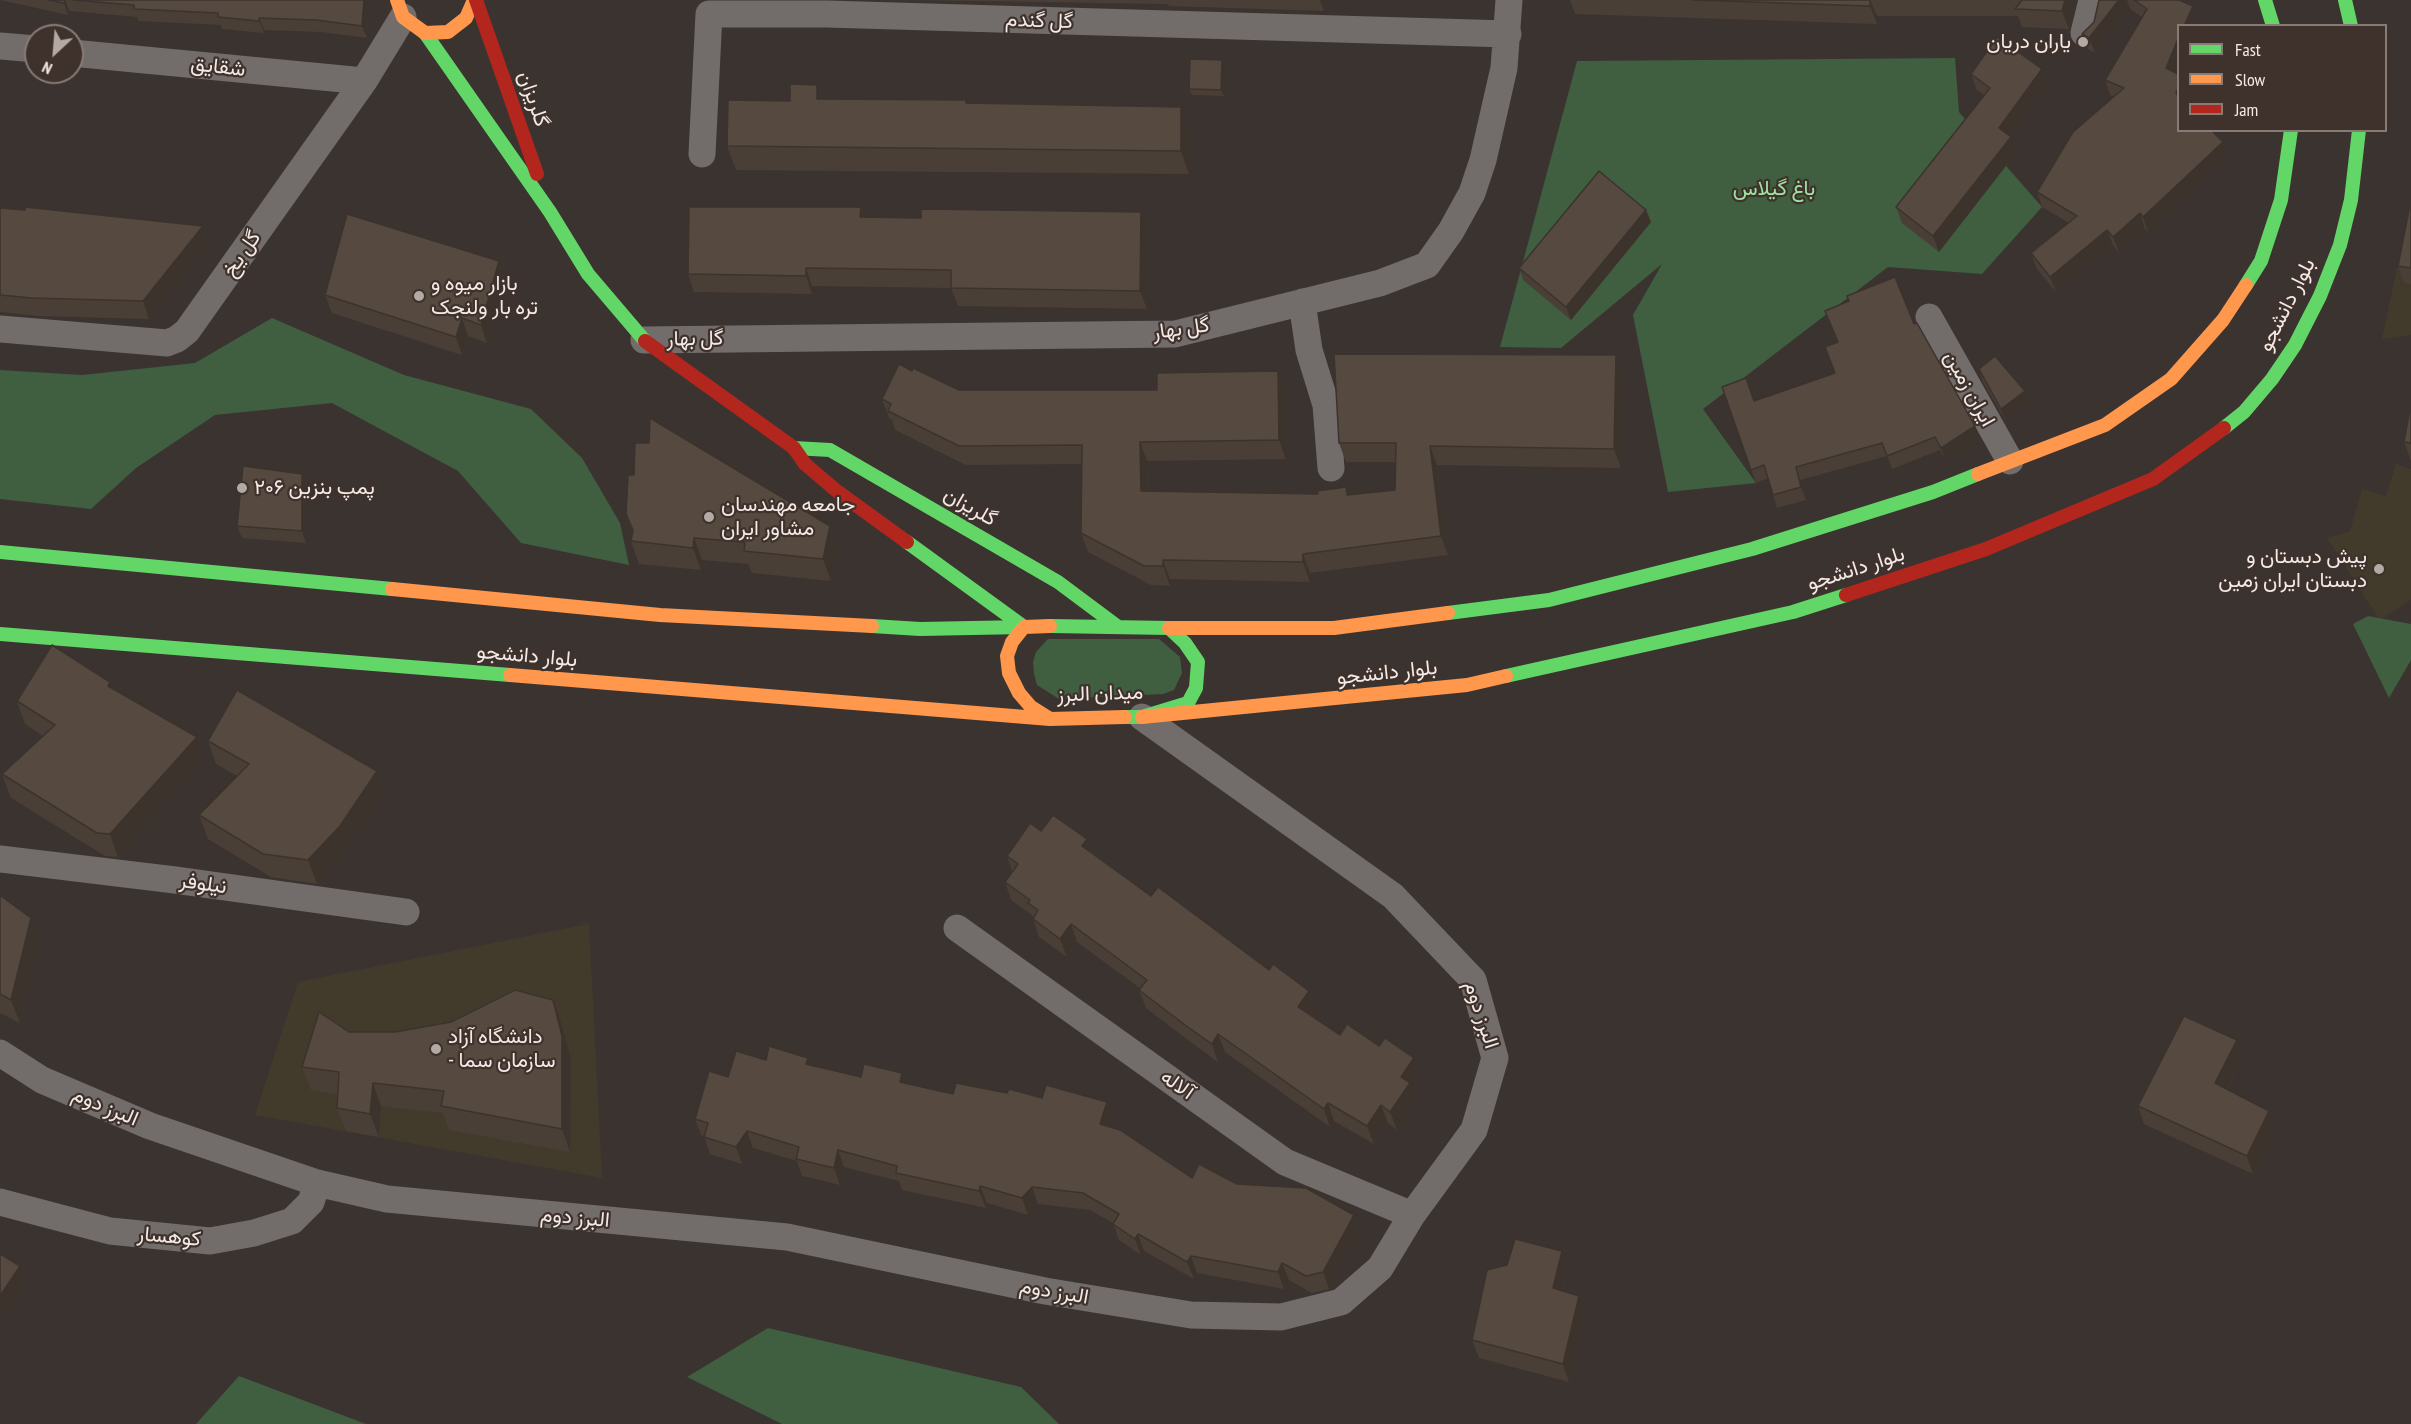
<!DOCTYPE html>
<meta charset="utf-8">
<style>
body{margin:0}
#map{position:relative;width:2411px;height:1424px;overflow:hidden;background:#3b3330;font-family:"PT Sans Narrow",sans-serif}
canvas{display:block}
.legend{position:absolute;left:2177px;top:24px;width:210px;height:108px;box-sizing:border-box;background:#3f312c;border:2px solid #877b76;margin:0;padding:8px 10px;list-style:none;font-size:18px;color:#f3eae6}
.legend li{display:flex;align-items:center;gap:12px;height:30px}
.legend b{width:30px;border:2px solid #877b76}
.north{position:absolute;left:24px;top:24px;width:60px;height:60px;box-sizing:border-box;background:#3f312c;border:2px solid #877b76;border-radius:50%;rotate:206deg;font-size:16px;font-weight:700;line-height:24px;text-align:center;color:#f3eae6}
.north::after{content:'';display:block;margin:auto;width:21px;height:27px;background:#b3aaa6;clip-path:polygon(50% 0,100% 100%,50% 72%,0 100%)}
</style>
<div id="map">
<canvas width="2411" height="1424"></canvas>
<ul class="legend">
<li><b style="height:8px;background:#63d668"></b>Fast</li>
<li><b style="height:8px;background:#ff974d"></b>Slow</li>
<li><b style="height:8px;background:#b3261e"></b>Jam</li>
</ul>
<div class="north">N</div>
</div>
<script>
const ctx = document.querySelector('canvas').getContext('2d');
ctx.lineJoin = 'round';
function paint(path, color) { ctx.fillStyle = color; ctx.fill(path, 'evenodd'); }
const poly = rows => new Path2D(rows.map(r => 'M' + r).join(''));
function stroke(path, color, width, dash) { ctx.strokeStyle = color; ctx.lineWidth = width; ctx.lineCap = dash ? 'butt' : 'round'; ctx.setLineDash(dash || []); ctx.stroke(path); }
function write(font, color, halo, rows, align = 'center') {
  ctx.font = font + ' "PT Sans Narrow",Vazirmatn,sans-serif'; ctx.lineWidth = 4.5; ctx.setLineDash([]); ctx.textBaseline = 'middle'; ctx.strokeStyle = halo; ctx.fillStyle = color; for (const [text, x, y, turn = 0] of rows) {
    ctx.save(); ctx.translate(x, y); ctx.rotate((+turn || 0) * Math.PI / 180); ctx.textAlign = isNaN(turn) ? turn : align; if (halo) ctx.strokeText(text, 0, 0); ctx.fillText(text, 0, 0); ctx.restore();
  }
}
paint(poly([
 [2411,202,2411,335,2382,339,2410,207],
 [2396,464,2411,469,2411,600,2380,620,2327,538,2350,531,2362,489,2386,496],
 [589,924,602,1178,255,1115,298,982]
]), '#423b2c');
paint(poly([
 [1955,58,1959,112,2042,207,1982,274,1888,267,1703,409,1756,483,1668,492,1633,315,1662,264,1561,348,1500,347,1577,61],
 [272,318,404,375,531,409,582,458,620,523,629,565,521,543,458,471,332,403,215,415,136,468,91,509,0,499,0,370,82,375,195,363],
 [2368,616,2411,624,2411,660,2389,698,2353,624],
 [1048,639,1159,639,1180,657,1182,673,1174,690,1163,694,1059,699,1037,685,1034,674,1033,662,1036,652],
 [768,1328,1021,1387,1059,1424,782,1424,687,1377],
 [239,1376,366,1424,196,1424]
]), '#405e40');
stroke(poly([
 [2084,33,2092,0],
 [0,46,36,49],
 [72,53,364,81],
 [702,154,709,14,827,14,1508,34],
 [1302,302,1309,350,1326,405,1331,468],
 [1929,317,2010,461],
 [0,329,167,343,177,339,187,331,364,81,403,17],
 [644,340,1175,334,1380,283,1427,265,1451,231,1472,193,1483,160,1504,68,1509,0],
 [0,859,175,880,406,912],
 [957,928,1285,1162,1412,1215],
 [0,1053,42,1080,150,1126,317,1183,387,1199,787,1237,1045,1291,1191,1315,1281,1317,1341,1302,1380,1268,1412,1215,1474,1130,1495,1058,1473,980,1393,896,1142,717],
 [0,1202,110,1231,210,1241,254,1233,292,1221,311,1202,317,1183]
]), '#726d6b', 27);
stroke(poly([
 [2265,0,2273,26],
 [2345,0,2351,26],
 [425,33,550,212,588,274,645,341],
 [2246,285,2261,261,2281,200,2291,130],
 [2224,428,2244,412,2272,379,2295,345,2320,296,2340,245,2351,200,2359,130],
 [794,448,830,450,1058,582,1117,626],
 [907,542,1024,627],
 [0,552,392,589],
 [1448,613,1549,600,1752,549,1933,492,1978,474],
 [872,626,920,629,1024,627],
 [1050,626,1169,628,1185,643,1198,662,1196,688,1188,703,1142,717,1125,717],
 [0,634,510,675],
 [1506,676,1793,612,1846,595]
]), '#63d668', 14);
stroke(poly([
 [397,0,403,17,425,33,448,32,466,18,474,0],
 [1978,474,2105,425,2171,379,2223,320,2246,285],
 [392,589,660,615,872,626],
 [1050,626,1024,627,1012,642,1007,656,1009,673,1019,693,1031,707,1050,719,1125,717],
 [1169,628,1334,628,1448,613],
 [510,675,1050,719],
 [1142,717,1467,685,1506,676]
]), '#ff974d', 14);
stroke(poly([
 [476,0,537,174],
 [645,341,794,448,805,464,838,492,907,542],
 [1846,595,1986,549,2153,479,2224,428]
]), '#b3261e', 14);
paint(poly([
 [0,0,369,0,367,38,321,32,264,30,264,33,222,29,221,25,138,21,137,17,69,11,68,15],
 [908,0,1324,0,1324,11,1169,6,1168,4],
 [1570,0,2074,0,2074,8,2069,29,2022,27,2018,16,1877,16,1877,24,1575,14],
 [2099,0,2179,0,2198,21,2178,26,2178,67,2176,73,2178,130,2223,142,2228,158,2148,232,2145,229,2119,253,2113,245,2056,292,2037,269,2031,253,2069,223,2042,207,2037,192,2114,96,2110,95,2105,80,2142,17,2130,9,2095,53,2088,49,2082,34,2094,22],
 [1222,60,1225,66,1224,96,1192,95,1189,89],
 [1971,74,2048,85,2010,137,2016,153,1939,252,1902,223,1896,207,1984,95,1977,90],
 [817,85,822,99,966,100,967,103,1181,107,1189,130,1189,174,736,170,727,146,790,101],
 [2411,200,2411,284,2404,283,2398,266],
 [861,207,864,217,1147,230,1147,309,958,306,951,288,812,286,812,294,694,292,688,274],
 [0,208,209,244,149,319,38,316,0,312],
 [1646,210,1651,222,1571,320,1523,280,1519,268],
 [506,279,487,343,468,336,462,355,332,313,325,295],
 [1825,311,1914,324,1980,439,1946,461,1940,450,1892,469,1887,456,1800,480,1806,500,1777,508,1768,478,1756,483,1722,387,1754,401,1835,373,1825,347,1837,342],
 [1616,355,1623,374,1621,468,1437,465,1448,555,1310,573,1310,582,1170,579,1170,586,1151,585,1088,552,1081,533,1082,464,966,465,895,430,892,420,889,418,882,399,912,371,959,390,1157,390,1278,371,1285,390,1286,459,1147,461,1148,491,1349,495,1395,490,1395,462,1346,462,1339,443],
 [1979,369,2030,404,2006,421,1983,382],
 [2411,409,2411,461,2404,442],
 [302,474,307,486,306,543,242,538,237,526],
 [626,514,830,526,838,548,831,581,752,573,748,564,702,560,701,570,639,564,631,541,632,531],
 [113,688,205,760,118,857,105,856,11,798,2,774,43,736,25,724,17,701],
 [208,741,386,794,348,849,317,884,271,877,208,839,199,815,237,776,216,764],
 [1041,831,1087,839,1092,853,1151,896,1269,970,1309,991,1316,1009,1311,1016,1340,1035,1421,1076,1412,1088,1417,1101,1397,1130,1388,1123,1374,1144,1334,1121,1330,1127,1225,1052,1218,1062,1192,1043,1146,1008,1139,990,1141,989,1077,942,1067,957,1039,937,1032,915,1011,900,1005,882,1012,871,1007,856],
 [0,895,31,918,40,942,20,1023,0,1013],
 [561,1023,571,1059,570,1152,449,1130,443,1113,381,1106,379,1137,346,1131,337,1108,338,1094,311,1090,302,1067,349,1032,395,1032],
 [2237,1040,2243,1058,2228,1090,2269,1111,2276,1129,2253,1174,2144,1124,2138,1106],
 [808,1058,811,1065,861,1077,906,1084,953,1094,1007,1093,1042,1098,1107,1102,1113,1119,1110,1127,1192,1178,1237,1184,1354,1215,1360,1232,1329,1289,1312,1293,1289,1280,1284,1289,1197,1273,1194,1279,1144,1251,1141,1255,1119,1240,1113,1223,1090,1210,1038,1204,1028,1215,987,1203,986,1208,902,1190,899,1181,844,1167,840,1185,802,1176,797,1161,753,1148,742,1164,710,1154,704,1136,701,1135,695,1119,728,1077,766,1060],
 [1568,1269,1563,1291,1586,1314,1569,1382,1479,1358,1472,1340]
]), '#4a3f37');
paint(poly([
 [65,0,69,11,68,15,64,3],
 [364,0,369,0,367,38,362,26],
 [1320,0,1324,0,1324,11],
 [1870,0,1877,16,1877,24,1870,6],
 [2065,0,2074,0,2074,8,2069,29,2062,11],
 [2119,0,2127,0,2130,9,2095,53,2089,38],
 [2193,6,2198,21,2197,26,2184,26],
 [259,18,264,30,264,33,259,21],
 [2178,39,2178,67,2172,83,2166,68],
 [1222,60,1225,66,1224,96,1221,90],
 [2042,69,2048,85,2008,141,2011,137,2016,153,1939,252,1933,236,1999,128],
 [817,85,825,108,817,99],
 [1181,107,1189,130,1189,174,1181,151],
 [2223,142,2228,158,2148,232,2143,217],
 [861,207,867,225,860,217],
 [1646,210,1651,222,1571,320,1566,307],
 [1141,212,1147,230,1147,309,1140,291],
 [2140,213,2145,229,2119,253,2113,237],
 [203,226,209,244,149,319,143,301],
 [2107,230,2113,245,2056,292,2050,277],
 [499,261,506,279,487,343,481,325],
 [806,268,812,286,812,294,806,276],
 [462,318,468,336,462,355,456,337],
 [1616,355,1623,374,1621,468,1614,449],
 [1278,371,1285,390,1286,459,1279,440],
 [2025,391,2030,404,2006,421,2001,409],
 [1975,426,1980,439,1946,461,1941,448],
 [1140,442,1147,461,1148,510,1141,491],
 [1430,446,1437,465,1448,555,1441,536],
 [1796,467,1800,480,1806,500,1801,487],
 [302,474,307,486,306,543,302,531],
 [830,526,838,548,831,581,823,559],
 [694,538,702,560,701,570,693,548],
 [1303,554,1310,573,1310,582,1303,562],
 [1163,560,1170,579,1170,586,1163,566],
 [197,737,205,760,118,857,110,834],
 [377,771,386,794,348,849,317,884,308,860],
 [1087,839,1093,857,1082,846],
 [31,918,40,942,20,1023,11,1000],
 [1071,924,1077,942,1067,957,1060,939],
 [1309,991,1316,1009,1304,1025,1298,1007],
 [553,1000,561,1023,571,1059,570,1152,562,1129],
 [1218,1034,1225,1052,1218,1062,1212,1044],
 [2237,1040,2243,1058,2222,1101,2215,1083],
 [808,1058,815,1075,806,1064],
 [1414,1058,1421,1076,1412,1088,1417,1101,1397,1130,1390,1112,1401,1077],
 [902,1073,908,1090,900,1082],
 [373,1083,381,1106,379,1137,370,1114],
 [1107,1102,1113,1119,1107,1141,1100,1124],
 [1328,1103,1334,1121,1330,1127,1324,1109],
 [1381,1105,1388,1123,1374,1144,1367,1126],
 [2269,1111,2276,1129,2253,1174,2247,1156],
 [747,1131,753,1148,742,1164,736,1147],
 [838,1150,844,1167,840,1185,834,1168],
 [980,1186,987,1203,986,1208,979,1191],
 [1032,1187,1038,1204,1028,1215,1022,1198],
 [1354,1215,1360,1232,1329,1289,1323,1272],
 [1138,1234,1144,1251,1141,1255,1135,1239],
 [1562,1251,1568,1269,1559,1306,1553,1288],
 [1191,1256,1197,1273,1194,1279,1187,1262],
 [1282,1263,1289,1280,1284,1289,1278,1272],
 [20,1266,26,1284,5,1316,0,1320,0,1296],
 [1579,1296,1586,1314,1569,1382,1563,1364]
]), '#3c332d');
const building = poly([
 [48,0,65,0,64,3,48,0],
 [73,0,364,0,362,26,316,20,259,18,259,21,218,17,218,13,134,9,134,5,73,0],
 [1693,0,1870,0,1870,6,1693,0],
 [2022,0,2065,0,2062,11,2015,9,2022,0],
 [2099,0,2119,0,2089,38,2082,34,2094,22,2099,0],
 [2134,0,2179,0,2193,6,2184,26,2178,26,2178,39,2166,68,2178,74,2178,88,2176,93,2178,96,2178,130,2211,130,2223,142,2143,217,2140,213,2113,237,2107,230,2050,277,2031,253,2077,216,2037,192,2073,132,2124,88,2105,80,2147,9,2134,0],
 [1997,37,2042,69,1999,128,2011,137,1933,236,1896,207,1990,88,1971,74,1997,37],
 [1190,59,1222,60,1221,90,1189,89,1190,59],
 [790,84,817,85,817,99,966,100,966,103,1181,107,1181,151,727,146,728,100,790,101,790,84],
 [1599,171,1646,210,1566,307,1519,268,1599,171],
 [2411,200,2411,268,2398,266,2411,200],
 [25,207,203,226,143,301,32,298,0,295,0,208,25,210,25,207],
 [689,207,861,207,860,217,921,218,921,209,1141,212,1140,291,951,288,951,270,806,268,806,276,688,274,689,207],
 [347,214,499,261,481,325,462,318,456,337,325,295,347,214],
 [1895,277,1914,324,1917,323,1975,426,1941,448,1935,437,1887,456,1882,443,1796,467,1801,487,1773,495,1764,465,1751,470,1722,387,1746,378,1754,401,1835,373,1825,347,1838,342,1825,311,1849,301,1847,296,1895,277],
 [1334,354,1616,355,1614,449,1430,446,1441,536,1303,554,1303,562,1163,560,1163,566,1144,566,1081,533,1082,445,959,446,888,411,891,404,882,399,899,364,912,371,913,368,959,390,1157,390,1157,373,1278,371,1279,440,1140,442,1141,491,1318,494,1317,491,1346,487,1347,495,1395,490,1396,443,1339,443,1334,354],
 [1995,356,2025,391,2001,409,1979,369,1995,356],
 [2410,409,2411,409,2411,443,2404,442,2410,409],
 [650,418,830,526,823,559,744,551,745,542,694,538,693,548,631,541,633,530,626,514,628,475,634,475,635,443,649,443,650,418],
 [243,466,302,474,302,531,237,526,243,466],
 [52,645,110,682,108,686,197,737,110,834,97,833,2,774,55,725,17,701,52,645],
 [237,690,377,771,340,826,308,860,263,854,199,815,249,764,208,741,237,690],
 [1053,815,1087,839,1082,846,1151,896,1158,887,1269,970,1273,964,1309,991,1298,1007,1340,1035,1347,1024,1379,1046,1385,1038,1414,1058,1401,1077,1410,1083,1390,1112,1381,1105,1367,1126,1328,1103,1324,1109,1218,1034,1212,1044,1185,1025,1139,990,1147,980,1071,924,1060,939,1033,919,1038,910,1028,903,1030,900,1005,882,1018,864,1007,856,1030,823,1041,831,1053,815],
 [0,895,31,918,11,1000,0,994,0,895],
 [515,990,553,1000,562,1036,562,1129,441,1106,444,1091,373,1083,370,1114,337,1108,339,1072,302,1067,319,1012,349,1032,395,1032,451,1022,515,990],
 [2184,1016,2237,1040,2215,1083,2269,1111,2247,1156,2138,1106,2184,1016],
 [769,1046,808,1058,806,1064,861,1077,864,1064,902,1073,900,1082,953,1094,956,1083,1007,1093,1009,1089,1042,1098,1046,1085,1107,1102,1100,1124,1120,1130,1192,1178,1199,1164,1237,1184,1306,1188,1354,1215,1323,1272,1306,1276,1282,1263,1278,1272,1191,1256,1187,1262,1138,1234,1135,1239,1113,1224,1119,1214,1083,1193,1032,1187,1022,1198,980,1186,979,1191,896,1173,897,1166,838,1150,834,1168,796,1159,799,1147,747,1131,736,1147,704,1137,708,1123,695,1119,709,1071,728,1077,736,1051,766,1060,769,1046],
 [1515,1239,1562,1251,1553,1288,1579,1296,1563,1364,1472,1340,1487,1270,1507,1265,1515,1239],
 [0,1254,20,1266,0,1296,0,1254]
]);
paint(building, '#564940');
stroke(building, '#3c332d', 1.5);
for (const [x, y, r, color] of [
 [2083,42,6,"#b3aaa6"],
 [419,296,6,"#b3aaa6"],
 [242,488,6,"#b3aaa6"],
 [709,517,6,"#b3aaa6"],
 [2379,569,6,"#b3aaa6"],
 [436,1049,6,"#b3aaa6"]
]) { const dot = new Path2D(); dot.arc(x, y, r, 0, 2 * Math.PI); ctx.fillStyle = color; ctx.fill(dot); stroke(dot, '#3f312c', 2); }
write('21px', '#f3eae6', '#3f312c', [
 ["گل گندم",1039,21,2],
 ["شقایق",218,67,6],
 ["گلریزان",533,99,71],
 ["گل یخ",242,254,-55],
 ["بلوار دانشجو",2287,305,-63],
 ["گل بهار",1181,329,-8],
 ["گل بهار",695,339,-1],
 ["ایران زمین",1969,389,61],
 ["گلریزان",970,507,30],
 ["بلوار دانشجو",1856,569,-18],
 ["بلوار دانشجو",527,656,5],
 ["بلوار دانشجو",1387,673,-6],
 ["میدان البرز",1100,694,-2],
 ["نیلوفر",203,884,8],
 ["البرز دوم",1481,1015,72],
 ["آلاله",1177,1085,35],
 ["البرز دوم",105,1107,23],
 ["البرز دوم",575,1218,5],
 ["کوهسار",169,1237,5],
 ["البرز دوم",1054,1292,10]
]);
write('21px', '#f3eae6', '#3f312c', [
 ["یاران دریان",2071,42,"right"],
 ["بازار میوه و",431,284],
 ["تره بار ولنجک",431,308],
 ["پمپ بنزین ۲۰۶",254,488],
 ["جامعه مهندسان",721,505],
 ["مشاور ایران",721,529],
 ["پیش دبستان و",2367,557,"right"],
 ["دبستان ایران زمین",2367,581,"right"],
 ["دانشگاه آزاد",448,1037],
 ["- سازمان سما",448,1061]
], 'left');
write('21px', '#9ce6a0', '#3f312c', [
 ["باغ گیلاس",1774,189]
]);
</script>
